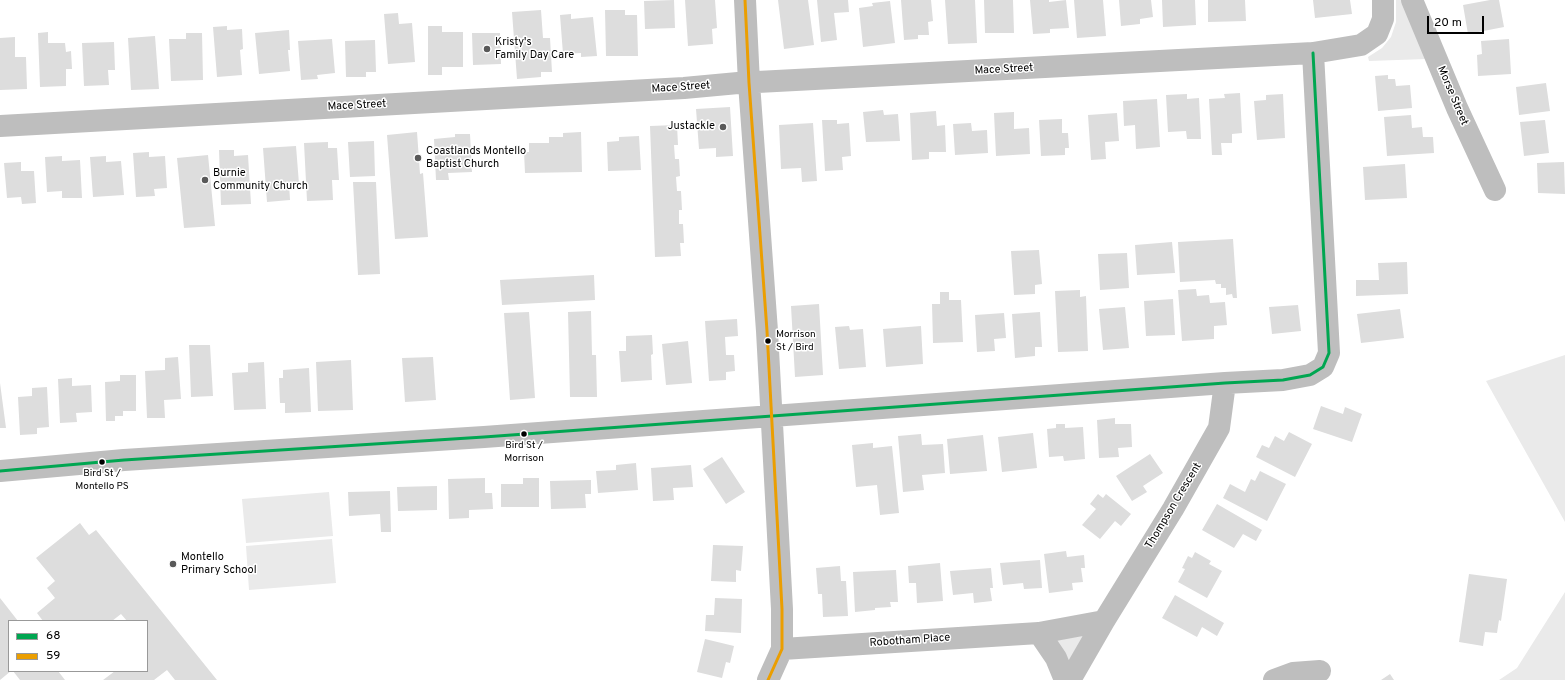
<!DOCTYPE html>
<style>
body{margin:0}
#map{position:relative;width:1565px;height:680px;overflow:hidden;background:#fff;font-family:Overpass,sans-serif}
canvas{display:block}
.legend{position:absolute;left:8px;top:620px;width:140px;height:52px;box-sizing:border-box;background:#fff;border:1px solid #999;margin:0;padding:5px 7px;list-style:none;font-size:12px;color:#000}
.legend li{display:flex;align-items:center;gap:8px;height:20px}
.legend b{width:20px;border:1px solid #999}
.scale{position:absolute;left:1427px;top:16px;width:57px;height:18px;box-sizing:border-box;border:2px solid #000;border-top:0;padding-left:5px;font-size:12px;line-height:14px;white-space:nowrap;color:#000;-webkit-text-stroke:3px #fff;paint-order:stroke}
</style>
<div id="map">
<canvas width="1565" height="680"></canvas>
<ul class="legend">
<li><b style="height:5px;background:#00a651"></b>68</li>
<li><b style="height:5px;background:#eb9e00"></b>59</li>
</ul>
<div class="scale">20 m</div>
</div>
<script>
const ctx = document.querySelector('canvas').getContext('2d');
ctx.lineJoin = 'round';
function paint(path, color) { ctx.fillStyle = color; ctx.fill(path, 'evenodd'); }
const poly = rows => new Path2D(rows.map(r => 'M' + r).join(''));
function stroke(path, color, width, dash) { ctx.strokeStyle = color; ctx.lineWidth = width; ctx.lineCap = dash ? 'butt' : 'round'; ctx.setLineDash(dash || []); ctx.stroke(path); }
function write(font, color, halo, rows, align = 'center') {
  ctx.font = font + ' Overpass,sans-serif'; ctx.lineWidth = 3; ctx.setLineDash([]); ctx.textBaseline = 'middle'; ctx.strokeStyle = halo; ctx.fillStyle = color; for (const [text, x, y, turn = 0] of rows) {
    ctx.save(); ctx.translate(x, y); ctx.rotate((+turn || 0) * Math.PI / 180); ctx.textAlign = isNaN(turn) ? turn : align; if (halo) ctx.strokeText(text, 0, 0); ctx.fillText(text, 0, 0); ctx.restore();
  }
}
paint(poly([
 [1396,0,1405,0,1426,59,1369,61,1368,57,1382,48,1391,37,1396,22],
 [1565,355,1565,522,1486,381],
 [329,492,333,536,246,543,242,499],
 [332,539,336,583,249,590,246,546],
 [1565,592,1565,680,1499,680,1517,668],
 [1084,635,1069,661,1053,639]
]), '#eaeaea');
paint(poly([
 [674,0,675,28,645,29,644,1],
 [685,0,715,0,717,28,712,29,713,44,688,46],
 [778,0,808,0,814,45,784,49],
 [817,0,848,0,849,12,834,13,837,40,821,42],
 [901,0,931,0,933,21,928,22,929,35,918,35,918,39,904,40],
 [945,0,975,0,977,43,948,44],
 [984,0,1013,0,1014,33,985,33],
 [1030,0,1049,0,1049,2,1066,0,1069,28,1050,29,1050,33,1033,34],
 [1074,0,1103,0,1106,36,1077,38],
 [1119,0,1151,0,1153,17,1140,19,1140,24,1121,26],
 [1162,0,1195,0,1196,25,1163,27],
 [1208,0,1245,0,1246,21,1208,22],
 [1313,0,1350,0,1352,14,1315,18],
 [1490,0,1499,0,1504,27,1468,34,1463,5],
 [890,1,895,43,863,47,859,8,873,6,872,3],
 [541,10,543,38,550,38,552,72,541,72,541,77,517,79,512,12],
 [605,10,625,10,625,15,637,15,638,56,606,56],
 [398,13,399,24,412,23,415,62,388,64,384,14],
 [571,14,571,19,593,17,597,56,581,57,581,53,563,54,560,15],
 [227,26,227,30,242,29,243,49,240,50,242,75,217,77,213,27],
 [428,26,442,26,442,32,463,32,463,67,442,67,442,75,428,75],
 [289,30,290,50,288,50,290,71,259,74,255,33],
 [48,32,48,43,65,43,66,52,71,51,72,69,66,69,66,86,40,87,38,33],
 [186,33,202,33,203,80,171,81,169,39,186,39],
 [472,33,500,33,501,64,473,65],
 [155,36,159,89,131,90,128,38],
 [15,37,15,57,26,57,27,89,0,90,0,38],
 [332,39,335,73,317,75,318,79,301,80,298,41],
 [1509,39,1511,74,1478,76,1477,55,1482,54,1481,41],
 [375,40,376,72,366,72,366,77,346,77,345,41],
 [114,42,115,70,108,70,109,85,84,86,82,43],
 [1388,75,1388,79,1395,79,1396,86,1410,85,1412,108,1378,111,1375,76],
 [1546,83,1550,111,1519,115,1516,87],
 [1240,93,1242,133,1232,134,1232,143,1221,143,1222,155,1212,155,1209,99,1225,98,1224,94],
 [1187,94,1187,99,1199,98,1201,139,1187,139,1186,131,1168,132,1166,95],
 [1283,94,1285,138,1257,140,1254,101,1266,100,1266,95],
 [1157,99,1160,147,1136,149,1135,125,1124,126,1123,101],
 [730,107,733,156,716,157,716,148,699,149,696,109],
 [883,110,884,115,898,114,900,141,866,142,863,112],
 [936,111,937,126,945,125,946,152,929,152,929,159,912,160,910,113],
 [1014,112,1014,129,1029,128,1030,154,996,156,994,113],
 [1117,113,1119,141,1105,142,1106,159,1091,160,1088,115],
 [1411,115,1412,128,1422,127,1423,137,1433,137,1434,153,1387,156,1384,117],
 [1062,119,1062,133,1068,133,1069,148,1065,148,1065,155,1041,156,1039,120],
 [822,120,837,120,837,124,849,123,851,156,842,157,843,170,825,171],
 [1545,120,1549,153,1524,156,1520,122],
 [813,123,817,181,802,182,801,168,781,169,779,125],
 [971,123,972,131,987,130,988,153,955,155,953,124],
 [677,125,678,145,674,145,675,159,679,159,680,176,676,177,677,191,681,191,682,210,679,210,679,224,683,224,684,243,680,243,681,256,655,257,650,126],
 [417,132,420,174,423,173,428,237,395,239,387,135],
 [581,132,582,172,525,173,524,152,529,152,529,143,549,143,549,137,563,137,563,133],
 [455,134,470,134,472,172,448,173,449,180,436,180,434,139,455,137],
 [639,136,641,170,608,171,607,142,619,141,619,137],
 [374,141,375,176,350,177,348,142],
 [328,142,328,148,337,148,339,180,332,180,333,200,307,201,304,143],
 [296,146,299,184,289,184,290,200,267,202,263,148],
 [219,150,234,150,234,156,248,155,251,204,221,205],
 [149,152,149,157,165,156,167,188,154,189,155,196,136,197,133,153],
 [208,155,215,226,184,228,177,158],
 [62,156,62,161,80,160,82,198,62,198,62,191,47,192,45,157],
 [106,156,106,162,121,161,124,195,93,197,90,157],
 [21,162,21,171,34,171,36,203,22,204,21,197,7,198,4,163],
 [1564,162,1565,194,1538,193,1537,163],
 [1405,164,1407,198,1365,200,1363,167],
 [353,182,376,182,380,274,358,275],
 [1233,239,1237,298,1233,298,1232,294,1226,295,1226,288,1221,288,1221,284,1216,284,1215,280,1180,282,1178,242],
 [1172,242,1175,273,1137,275,1135,245],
 [1039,250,1042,284,1035,285,1035,294,1014,295,1011,251],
 [1127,253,1129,288,1100,290,1098,254],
 [1407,262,1408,294,1356,296,1356,280,1379,280,1378,263],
 [594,275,595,300,502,305,500,280],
 [1196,289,1197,296,1209,295,1210,303,1225,302,1227,325,1214,326,1214,339,1182,341,1178,290],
 [1080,290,1080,297,1086,296,1088,351,1058,352,1055,291],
 [940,292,949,292,949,300,961,300,963,342,933,343,932,304,940,304],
 [1173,299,1175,335,1146,336,1144,301],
 [819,304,823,375,795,377,791,306],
 [1298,305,1301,331,1272,334,1269,307],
 [1125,307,1129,348,1103,350,1099,309],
 [1400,309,1404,338,1361,343,1357,314],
 [591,311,592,355,596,355,597,397,570,397,568,312],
 [529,312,535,398,510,400,504,313],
 [1040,312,1042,347,1035,347,1035,356,1015,358,1012,314],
 [1004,313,1006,338,994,339,995,351,977,352,975,315],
 [737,319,738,336,725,337,726,355,734,355,735,371,726,372,726,380,709,381,705,321],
 [849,326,850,330,863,329,866,367,839,369,835,327],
 [921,326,923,364,886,367,883,329],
 [652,335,653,354,651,355,652,380,621,382,619,351,626,351,626,336],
 [688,341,692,383,666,385,662,344],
 [189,345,210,345,213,396,191,397],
 [178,357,181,399,164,400,165,418,147,418,145,371,165,370,165,358],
 [433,357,436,400,405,402,402,358],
 [351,360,353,410,318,411,316,362],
 [264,362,266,409,234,410,232,373,248,372,248,363],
 [309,368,311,412,285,413,285,403,280,403,279,378,283,378,283,370],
 [120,375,136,375,136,411,123,411,123,416,115,416,115,421,106,421,105,382,120,381],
 [72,378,72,386,91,385,92,412,76,413,77,422,60,423,58,379],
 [0,383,6,428,0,428],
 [47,387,49,427,37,428,37,434,20,435,18,397,32,396,32,388],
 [1321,406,1343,414,1345,407,1362,414,1352,442,1313,429],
 [1115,418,1115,424,1131,424,1132,447,1118,448,1119,457,1099,458,1097,420],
 [1056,424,1065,424,1065,428,1083,427,1085,459,1064,461,1063,456,1049,457,1047,429,1056,428],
 [1289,432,1312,444,1295,477,1256,457,1262,445,1269,448,1275,436,1284,441],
 [1033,433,1037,468,1002,472,998,437],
 [921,434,922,445,943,444,945,473,922,475,924,490,903,492,898,436],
 [983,435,987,471,950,474,947,439],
 [873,443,873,448,892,446,899,513,880,515,877,485,856,487,852,445],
 [1150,454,1163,473,1143,486,1147,492,1132,501,1116,476],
 [722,457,745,492,726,504,703,469],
 [636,463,638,490,598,493,596,471,616,470,616,465],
 [691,465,693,487,673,488,674,500,653,501,651,468],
 [1260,471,1286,484,1267,521,1223,498,1230,484,1245,492,1251,479,1255,481],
 [485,478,485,493,492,493,493,509,469,510,469,518,449,519,448,479],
 [523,478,539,478,539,507,501,507,501,484,523,484],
 [591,480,591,494,585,494,586,508,551,509,550,481],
 [437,486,437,510,398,511,397,487],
 [390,491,391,532,381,532,380,514,349,516,348,492],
 [1098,494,1103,498,1106,494,1131,514,1121,526,1115,521,1100,539,1082,525,1096,509,1090,504],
 [1217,504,1262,530,1256,541,1243,534,1234,548,1202,530],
 [80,523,89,535,96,530,217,680,175,680,167,670,154,680,103,680,115,671,147,671,147,621,127,621,121,614,112,621,43,621,37,613,55,598,47,588,55,581,36,558],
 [713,545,743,546,741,571,736,570,736,582,711,581],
 [1066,551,1067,557,1084,555,1085,568,1081,568,1083,582,1072,583,1073,590,1049,593,1044,554],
 [1195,552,1211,561,1209,564,1222,571,1207,598,1178,582,1185,569,1182,568,1188,556,1192,558],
 [1040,560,1042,588,1024,589,1023,583,1003,585,1000,563],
 [940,563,943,601,917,603,916,583,909,583,908,566],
 [840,566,841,581,846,581,848,616,823,617,822,594,818,594,816,568],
 [991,568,993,588,990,588,992,601,974,603,973,593,953,595,950,571],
 [896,570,898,602,890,602,891,607,875,608,875,610,855,612,853,572],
 [1469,574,1507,579,1501,621,1499,620,1497,633,1485,632,1483,646,1459,642],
 [1175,595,1224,623,1217,636,1202,627,1197,637,1162,618],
 [0,598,18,621,9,621,9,671,11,671,0,680],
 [715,598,742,599,741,633,705,631,706,615,714,615],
 [705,639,734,646,730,663,726,662,722,678,697,672],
 [13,671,58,671,65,680,20,680],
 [1390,674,1394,680,1381,680]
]), '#ddd');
stroke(poly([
 [745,0,749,83,767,331,782,609,782,649,768,680],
 [1412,0,1457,108,1495,190],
 [0,126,684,88,738,83,1313,53,1361,45,1377,34,1383,19,1383,0],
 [0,471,124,460,484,437,1225,383,1283,380,1310,375,1323,367,1329,353,1313,53],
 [1039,633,1056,658,1065,680],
 [782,649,1039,633,1104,621],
 [1070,680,1104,621,1173,509,1219,428,1225,383],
 [1274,680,1293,673,1320,671]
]), '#bebebe', 22);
stroke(poly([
 [0,471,124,460,484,437,1225,383,1283,380,1310,375,1323,367,1329,353,1313,53]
]), '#00a651', 3);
stroke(poly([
 [745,0,749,83,767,331,782,609,782,649,768,680]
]), '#eb9e00', 3);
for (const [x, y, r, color] of [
 [487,49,4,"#595959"],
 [723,127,4,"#595959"],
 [418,158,4,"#595959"],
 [205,180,4,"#595959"],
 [768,341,3.5,"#000"],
 [524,434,3.5,"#000"],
 [102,462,3.5,"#000"],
 [173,564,4,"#595959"]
]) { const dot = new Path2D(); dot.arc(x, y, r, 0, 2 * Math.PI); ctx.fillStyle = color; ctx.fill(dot); stroke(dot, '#fff', 1.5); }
write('10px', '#000', '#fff', [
 ["Morrison",776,335,"left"],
 ["St / Bird",776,348,"left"],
 ["Bird St /",524,446],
 ["Morrison",524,459],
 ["Bird St /",102,474],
 ["Montello PS",102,487]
]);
write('11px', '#000', '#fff', [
 ["Kristy's",495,43],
 ["Family Day Care",495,56],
 ["Justackle",715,127,"right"],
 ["Coastlands Montello",426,152],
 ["Baptist Church",426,165],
 ["Burnie",213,174],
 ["Community Church",213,187],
 ["Montello",181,558],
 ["Primary School",181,571]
], 'left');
write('11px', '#000', '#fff', [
 ["Mace Street",1004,70,-3],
 ["Mace Street",681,88,-4],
 ["Morse Street",1452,96,67],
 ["Mace Street",357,106,-3],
 ["Thompson Crescent",1174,506,-59],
 ["Robotham Place",910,641,-4]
]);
</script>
